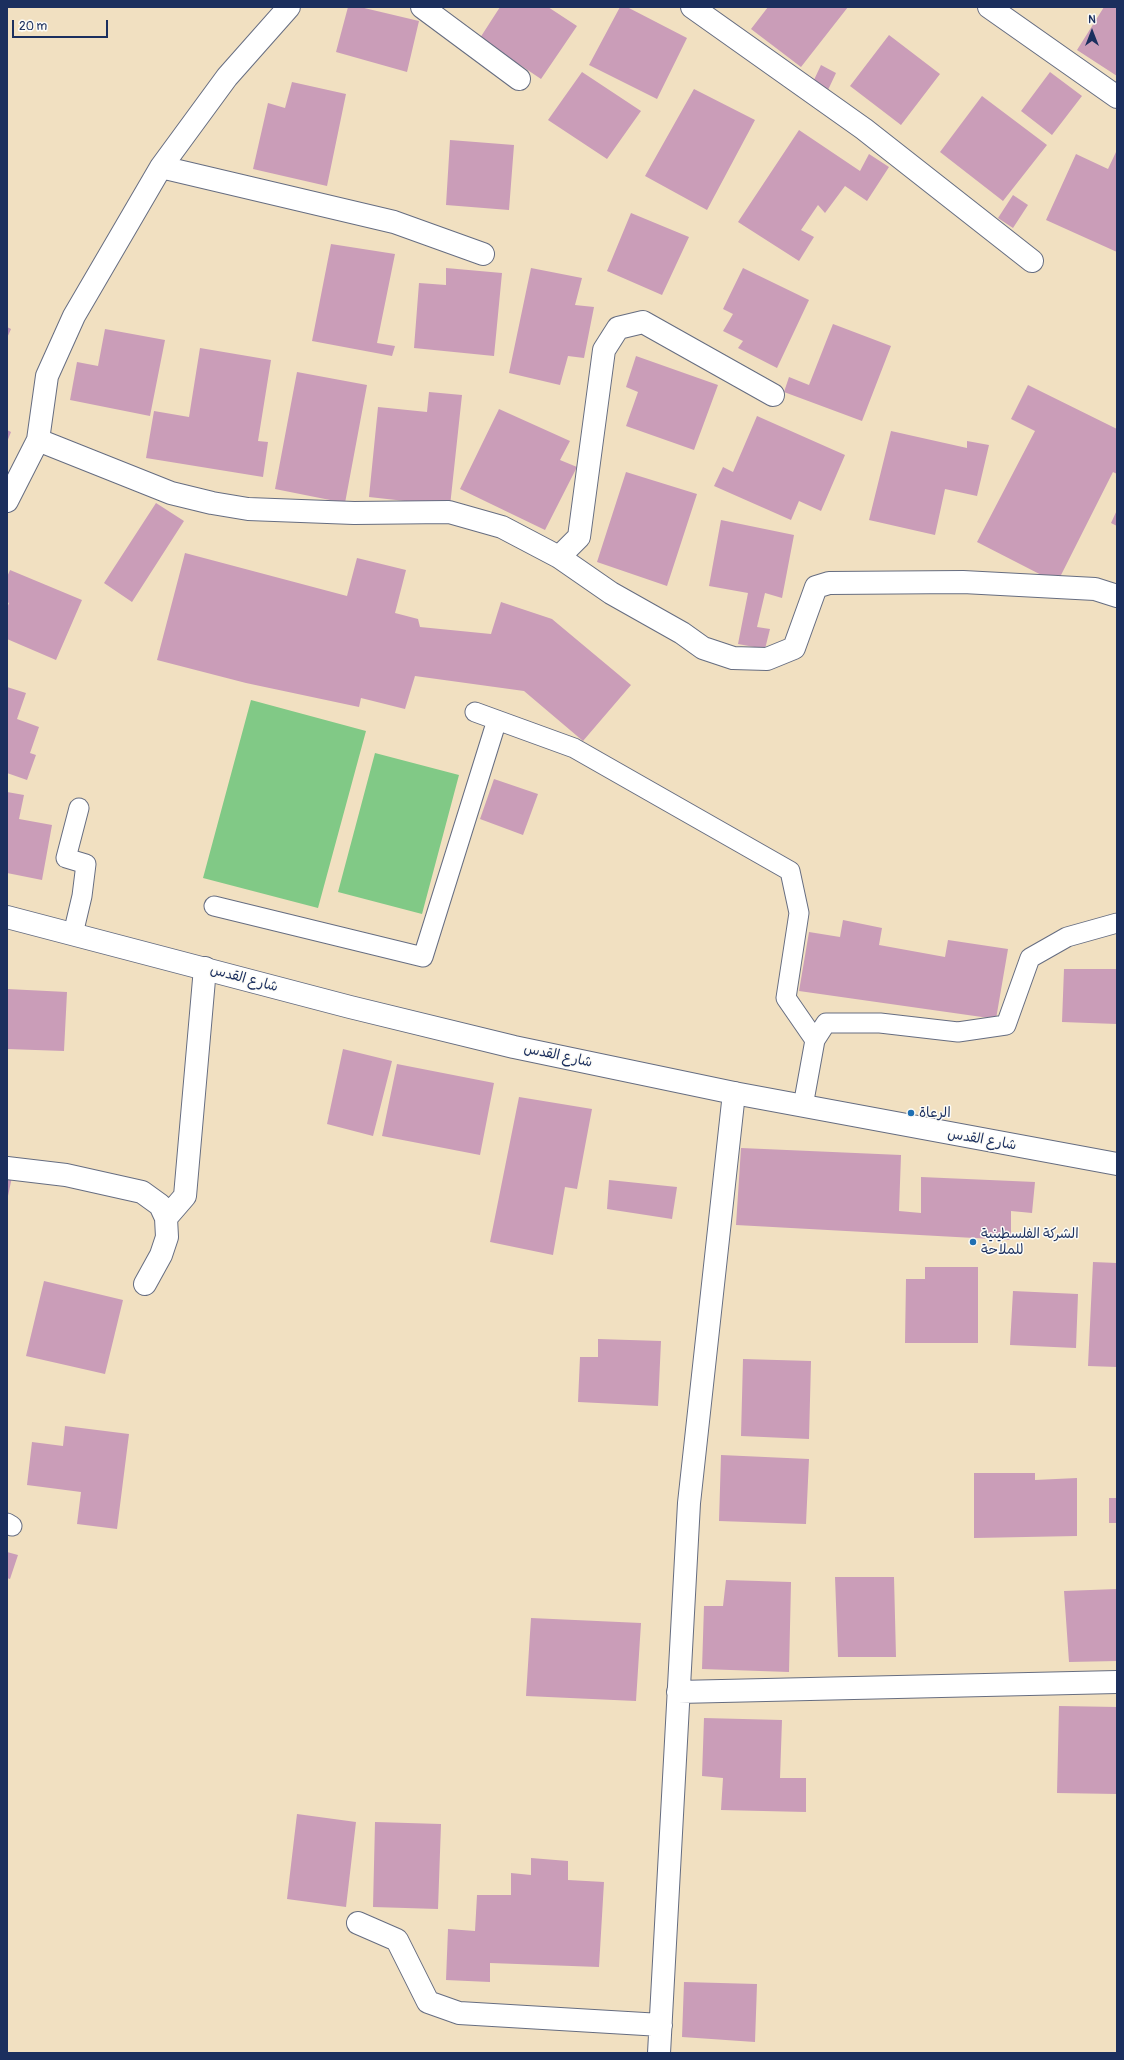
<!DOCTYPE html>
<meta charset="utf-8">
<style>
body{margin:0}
#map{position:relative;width:1124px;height:2060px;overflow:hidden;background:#f1e0c1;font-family:Pangolin,sans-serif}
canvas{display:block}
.frame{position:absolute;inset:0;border:8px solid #1b2f5e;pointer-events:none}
.north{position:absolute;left:1072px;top:12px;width:40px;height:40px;-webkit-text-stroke:3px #fdfcf7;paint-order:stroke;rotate:0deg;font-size:11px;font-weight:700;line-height:16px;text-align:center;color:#1b2f5e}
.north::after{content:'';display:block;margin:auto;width:14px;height:18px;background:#1b2f5e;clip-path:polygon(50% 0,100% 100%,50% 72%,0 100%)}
.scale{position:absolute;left:12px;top:20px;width:96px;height:18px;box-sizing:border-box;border:2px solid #1b2f5e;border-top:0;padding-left:5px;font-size:12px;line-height:14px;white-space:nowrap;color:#1b2f5e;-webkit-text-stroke:3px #fdfcf7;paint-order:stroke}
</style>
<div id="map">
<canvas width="1124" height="2060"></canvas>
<div class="frame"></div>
<div class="north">N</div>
<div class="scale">20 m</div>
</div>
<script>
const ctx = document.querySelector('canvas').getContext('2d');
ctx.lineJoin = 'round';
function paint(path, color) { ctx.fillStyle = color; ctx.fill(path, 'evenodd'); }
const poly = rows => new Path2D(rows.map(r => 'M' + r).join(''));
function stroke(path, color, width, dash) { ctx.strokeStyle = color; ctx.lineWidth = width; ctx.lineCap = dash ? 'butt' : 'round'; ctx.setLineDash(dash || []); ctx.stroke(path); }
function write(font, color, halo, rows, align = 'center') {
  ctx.font = font + ' Pangolin,"Playpen Sans Arabic",sans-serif'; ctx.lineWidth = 3; ctx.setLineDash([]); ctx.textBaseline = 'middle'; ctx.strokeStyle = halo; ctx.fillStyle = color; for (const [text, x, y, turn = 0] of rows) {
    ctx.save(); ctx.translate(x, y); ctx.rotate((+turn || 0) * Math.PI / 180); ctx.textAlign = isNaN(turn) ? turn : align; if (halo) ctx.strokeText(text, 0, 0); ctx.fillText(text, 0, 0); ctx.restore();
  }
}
paint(poly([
 [251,700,366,731,318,908,203,878],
 [375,753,459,775,422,914,338,892]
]), '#81c986');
paint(poly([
 [348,7,360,7,419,21,407,72,336,52],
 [500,7,548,7,577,26,541,79,480,38],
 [620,7,627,7,687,38,657,99,589,65],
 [768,7,848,7,801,67,751,29],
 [1104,7,1117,7,1117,76,1077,50],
 [889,35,940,74,901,125,850,86],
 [821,65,836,73,828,90,813,82],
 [582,72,641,111,607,159,548,120],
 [1050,72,1082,96,1052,135,1021,111],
 [292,82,346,94,327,186,253,169,268,103,285,108],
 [694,89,755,120,707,210,645,176],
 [982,96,1047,145,1003,201,940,152],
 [799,130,860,171,869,154,889,167,867,201,845,186,825,213,818,205,801,230,814,237,799,261,738,222],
 [450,140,514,145,509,210,446,205],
 [1116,152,1117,153,1117,252,1046,220,1076,154,1108,169],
 [1013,195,1028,205,1013,228,998,218],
 [631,213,689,237,662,295,607,271],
 [331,244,395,254,377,343,395,346,392,356,312,341],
 [446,268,502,273,494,356,414,348,419,283,446,285],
 [531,268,582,278,575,305,594,307,584,358,568,356,560,385,509,373],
 [743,268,809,300,777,368,738,348,743,341,723,331,733,314,723,309],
 [833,324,891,346,862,421,784,392,789,377,809,385],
 [7,327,11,329,7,338],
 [105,329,165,340,150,416,70,400,77,362,98,366],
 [200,348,271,360,258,441,268,442,263,477,146,458,154,411,189,417],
 [636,356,718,385,694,450,626,426,638,392,626,387],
 [297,372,367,385,345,503,275,489],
 [1028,385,1117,429,1117,474,1113,472,1057,583,977,542,1035,431,1011,419],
 [429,392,462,395,450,506,369,497,378,407,427,412],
 [499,409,570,441,560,460,577,467,545,530,460,489],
 [757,416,845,455,821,511,799,501,791,520,714,486,723,467,733,472],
 [7,430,11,432,7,442],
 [891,431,967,448,967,441,989,445,977,496,945,489,935,535,869,520],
 [626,472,697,494,667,586,597,562],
 [156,503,184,521,132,602,104,583],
 [1117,510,1117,526,1111,523],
 [721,520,794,535,782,598,765,593,757,627,770,629,765,649,738,644,748,593,709,586],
 [185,553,347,596,357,558,406,570,395,613,418,619,420,627,491,634,501,602,552,619,631,685,583,741,524,691,415,676,405,709,361,698,359,707,246,683,157,660],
 [10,570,82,600,56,660,7,639,7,608,9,603,7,602,7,577],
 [7,687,26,693,17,719,39,727,30,753,36,755,27,780,7,773],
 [494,779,538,794,523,835,480,819],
 [7,792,24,795,19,819,52,825,42,880,7,873],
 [843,920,882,928,879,945,945,957,948,940,1008,949,996,1019,799,991,809,932,840,937],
 [1064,969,1117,969,1117,1024,1062,1022],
 [7,989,67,992,64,1051,7,1049],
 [343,1049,392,1061,373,1136,327,1124],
 [397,1064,494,1083,480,1155,382,1136],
 [519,1097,592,1109,577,1189,565,1187,553,1255,490,1242],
 [741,1148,901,1155,899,1211,921,1213,921,1177,1035,1182,1032,1213,1011,1211,1011,1240,736,1225],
 [7,1176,12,1177,8,1196,7,1196],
 [609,1180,677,1187,672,1219,607,1209],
 [1093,1262,1117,1263,1117,1367,1088,1366],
 [925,1267,978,1267,978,1343,905,1343,906,1279,925,1279],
 [44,1281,123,1300,105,1374,26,1356],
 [1013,1291,1078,1294,1076,1348,1010,1345],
 [598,1339,661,1341,658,1406,578,1402,580,1357,598,1357],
 [743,1359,811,1361,809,1439,741,1436],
 [65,1426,129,1434,117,1529,77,1524,81,1492,27,1485,32,1442,63,1446],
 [721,1455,809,1459,806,1524,719,1521],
 [974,1473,1035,1473,1035,1480,1077,1478,1077,1536,974,1538],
 [1109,1498,1117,1498,1117,1523,1109,1523],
 [7,1552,18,1555,10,1579,7,1578],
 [835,1577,894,1577,896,1657,838,1657],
 [726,1580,791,1582,789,1672,702,1669,704,1606,723,1606],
 [1117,1589,1117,1661,1069,1662,1064,1591],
 [531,1618,641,1623,636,1701,526,1696],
 [1059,1706,1117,1707,1117,1794,1057,1793],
 [704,1718,782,1720,780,1778,806,1778,806,1812,721,1810,723,1778,702,1776],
 [297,1814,356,1822,346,1907,287,1899],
 [375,1822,441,1824,438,1909,373,1907],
 [531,1858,568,1861,568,1880,604,1882,599,1967,490,1963,490,1982,446,1980,448,1929,475,1931,477,1895,511,1895,511,1873,531,1875],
 [684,1982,757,1984,755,2042,682,2037]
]), '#ca9db8');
const service = poly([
 [475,712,574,748,790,871,799,913,786,998,815,1040],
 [214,906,423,957,497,720],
 [73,934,82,896,86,864,66,858,79,808],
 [803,1106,815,1040,826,1023,880,1023,958,1032,1006,1025,1030,958,1067,937,1117,923],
 [7,1523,12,1526]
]);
const minor = poly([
 [422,7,519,79],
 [692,7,864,129,1032,261],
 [989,7,1117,97],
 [161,167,394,222,483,254],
 [38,440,171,493,212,503,248,509,354,513,449,512,502,527,559,557,611,593,682,633,703,648,733,658,767,659,794,648,816,587,829,583,963,582,1095,589,1117,596],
 [7,501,38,440,47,376,74,316,161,167,227,77,289,7],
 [559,557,579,537,604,350,618,328,643,322,773,395],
 [7,1168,66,1175,142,1192,160,1205,166,1218,167,1237,161,1255,145,1284],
 [166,1218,185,1196,205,968],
 [678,1692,1117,1682],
 [358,1923,397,1940,428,2002,459,2013,661,2025],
 [659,2053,689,1503,734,1093]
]);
const secondary = poly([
 [7,917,350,1007,514,1047,734,1093,1117,1164]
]);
stroke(service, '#666d81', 21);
stroke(minor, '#666d81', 24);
stroke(secondary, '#666d81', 24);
stroke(service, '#fff', 19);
stroke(minor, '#fff', 22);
stroke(secondary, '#fff', 22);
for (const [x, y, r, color] of [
 [911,1113,4,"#1f6fb2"],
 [973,1242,4,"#1f6fb2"]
]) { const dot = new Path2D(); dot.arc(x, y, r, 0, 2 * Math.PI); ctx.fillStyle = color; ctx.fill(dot); stroke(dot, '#fdfcf7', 1.5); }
write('14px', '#1b2f5e', '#fdfcf7', [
 ["شارع القدس",244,979,15],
 ["شارع القدس",558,1056,12],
 ["شارع القدس",982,1140,10]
]);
write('14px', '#1b2f5e', '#fdfcf7', [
 ["الرعاة",919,1113],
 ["الشركة الفلسطينية",981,1234],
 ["للملاحة",981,1250]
], 'left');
</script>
